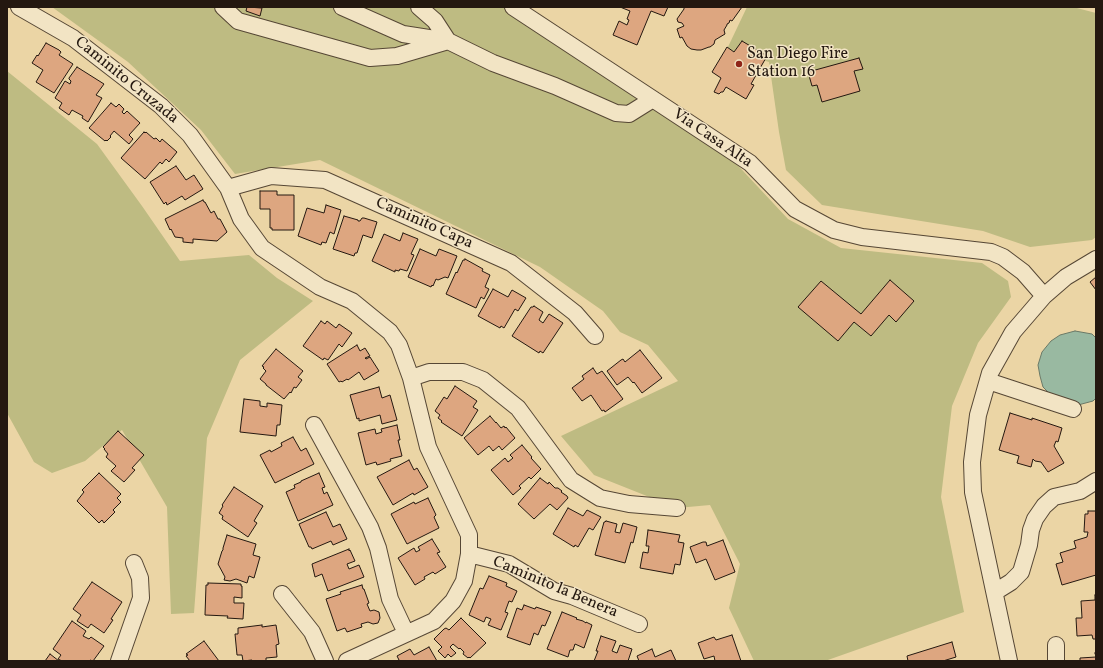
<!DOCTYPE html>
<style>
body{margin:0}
#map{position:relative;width:1103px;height:668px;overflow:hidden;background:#ebd5a5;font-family:Vollkorn,serif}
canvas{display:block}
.frame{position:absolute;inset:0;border:8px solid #241810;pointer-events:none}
</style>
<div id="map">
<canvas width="1103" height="668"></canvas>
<div class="frame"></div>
</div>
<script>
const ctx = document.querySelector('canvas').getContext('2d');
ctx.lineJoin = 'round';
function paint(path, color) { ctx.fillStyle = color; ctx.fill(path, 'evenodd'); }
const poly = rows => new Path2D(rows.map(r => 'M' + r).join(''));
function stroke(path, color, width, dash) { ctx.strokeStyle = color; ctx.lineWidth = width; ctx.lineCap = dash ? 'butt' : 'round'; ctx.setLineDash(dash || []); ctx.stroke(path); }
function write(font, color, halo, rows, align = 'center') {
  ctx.font = font + ' Vollkorn,serif'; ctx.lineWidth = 3; ctx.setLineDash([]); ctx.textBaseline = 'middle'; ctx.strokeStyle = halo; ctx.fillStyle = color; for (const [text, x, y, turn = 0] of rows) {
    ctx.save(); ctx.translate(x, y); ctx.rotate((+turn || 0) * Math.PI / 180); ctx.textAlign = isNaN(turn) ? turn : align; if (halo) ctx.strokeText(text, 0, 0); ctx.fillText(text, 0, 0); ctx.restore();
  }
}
paint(poly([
 [52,7,510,7,730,157,788,219,841,248,982,263,1008,281,1011,297,978,343,952,406,941,497,964,612,825,661,754,661,729,608,740,564,710,505,677,508,594,475,561,436,678,381,648,345,620,332,603,311,540,267,320,160,235,174,201,130,128,62],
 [747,7,1073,7,1096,13,1096,237,1092,240,1030,247,983,231,822,205,786,170,779,132,769,62,727,49],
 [7,71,97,144,142,206,180,261,249,255,277,278,313,301,240,360,207,438,194,613,171,614,167,507,122,430,85,461,52,473,34,462,7,413]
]), '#bebb82');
const water = poly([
 [1075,331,1092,334,1096,338,1096,398,1093,401,1078,405,1052,396,1043,387,1040,376,1038,365,1042,352,1051,341,1060,335,1075,331]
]);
paint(water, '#99b9a1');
stroke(water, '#6a7967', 1);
const building = poly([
 [247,7,262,8,260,16,246,11,247,7],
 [620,7,668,7,664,16,651,11,637,45,613,35,619,21,627,25,629,20,627,19,630,11,620,7],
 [684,7,742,7,732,21,730,20,729,23,727,24,727,25,724,30,725,34,715,40,714,44,710,47,709,47,701,50,697,50,691,49,687,46,682,37,680,38,677,29,684,26,682,23,678,22,677,19,684,9,684,7],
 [742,41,767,56,751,84,754,85,746,99,726,87,723,92,721,92,719,94,714,92,721,78,712,72,727,47,734,52,742,41],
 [46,43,59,50,61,52,59,55,73,64,54,93,36,82,43,70,32,63,37,55,38,56,46,43],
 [859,58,863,69,854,71,860,91,822,102,817,85,812,86,808,72,859,58],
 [77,67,104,84,96,95,102,98,88,122,82,118,83,116,72,110,69,115,59,108,62,103,55,98,65,81,70,84,71,81,69,79,69,78,77,67],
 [111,103,116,107,119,104,124,109,122,112,124,114,127,111,140,123,129,135,133,139,129,144,114,131,110,136,111,137,107,141,106,140,105,141,89,128,111,103],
 [144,132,145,133,146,132,154,139,156,138,160,142,162,139,177,152,169,162,166,159,162,164,160,162,145,179,121,158,144,132],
 [176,166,186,180,194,175,203,189,185,200,182,196,167,205,166,202,164,204,150,182,176,166],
 [260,191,277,191,277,195,294,195,294,230,272,230,272,228,270,228,270,209,260,209,260,191],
 [203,200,204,202,205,202,211,213,214,211,218,219,220,219,227,232,217,241,193,239,193,243,183,242,183,238,175,237,171,229,170,230,165,219,203,200],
 [326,205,341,210,334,234,330,232,326,243,322,242,321,245,298,236,307,208,324,213,326,205],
 [344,216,358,220,358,221,360,221,362,218,364,218,377,222,372,238,363,235,357,253,355,253,354,256,333,249,344,216],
 [403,233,418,239,411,254,414,255,407,271,400,269,399,271,395,270,395,272,372,261,384,234,400,241,403,233],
 [420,249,436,256,439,249,457,256,448,278,445,277,438,280,436,279,433,286,432,285,431,287,408,277,420,249],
 [465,259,483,269,482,271,490,275,485,287,489,289,484,299,481,297,476,308,446,294,456,272,457,273,463,260,465,260,465,259],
 [1096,277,1096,290,1090,282,1096,277],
 [890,280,914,301,896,322,889,315,871,336,854,322,838,341,798,307,821,281,861,314,890,280],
 [493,289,508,297,512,290,526,298,518,311,515,309,504,328,501,326,500,328,478,316,493,289],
 [534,306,543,312,539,320,543,323,549,314,563,323,543,353,540,351,539,353,512,336,531,307,533,307,534,306],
 [321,321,325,324,327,321,336,328,339,324,352,333,342,347,339,344,328,360,324,358,323,360,303,346,321,321],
 [357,345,360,351,365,348,370,356,365,358,366,359,370,357,379,371,364,380,359,372,348,380,347,379,342,382,341,381,339,382,327,364,357,345],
 [276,349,303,371,298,377,302,380,296,388,294,387,291,393,290,392,284,399,266,385,266,384,260,379,266,371,263,368,264,367,262,366,276,349],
 [640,350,662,378,642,393,634,382,633,383,628,377,617,385,607,371,621,360,623,359,625,362,640,350],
 [593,368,597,374,602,371,623,399,605,412,604,410,602,411,591,395,582,401,572,388,584,379,582,376,593,368],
 [455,386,477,401,473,407,478,410,462,436,441,422,442,421,438,418,440,415,435,411,444,397,447,399,455,386],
 [379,387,382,398,390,395,397,420,382,424,380,415,359,421,359,418,357,419,350,395,379,387],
 [244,399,260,401,260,406,267,407,267,403,282,405,280,425,277,425,276,436,240,432,244,399],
 [1010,413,1032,420,1032,418,1062,428,1058,442,1056,441,1054,446,1064,463,1048,472,1041,462,1035,461,1033,459,1031,467,1017,463,1019,456,999,450,1010,413],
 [490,416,496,423,496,422,501,428,504,426,505,428,506,427,515,438,502,450,499,446,493,451,489,446,478,455,464,438,490,416],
 [397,425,400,440,398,440,402,456,390,459,391,461,377,465,376,462,366,465,358,433,375,429,376,434,382,432,381,429,397,425],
 [118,431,144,455,132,468,135,470,124,482,111,471,116,466,106,457,108,454,104,449,105,449,103,447,118,431],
 [293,437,301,451,306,448,314,464,275,483,260,455,270,450,271,452,282,446,281,443,293,437],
 [522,445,532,457,531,458,541,469,531,479,529,477,519,486,521,488,513,495,491,470,505,458,508,462,513,458,510,455,522,445],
 [409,460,414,470,417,468,428,487,414,495,413,493,393,505,377,477,409,460],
 [99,473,121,494,117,498,121,502,113,510,115,512,104,523,102,520,99,523,77,501,84,492,82,490,99,473],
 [319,473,325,487,322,488,324,494,327,492,333,505,298,521,286,492,295,488,294,485,301,482,301,481,319,473],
 [540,478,548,484,549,482,555,488,558,488,562,491,561,492,567,496,568,498,557,510,550,504,534,519,518,504,540,478],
 [234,487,263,506,254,521,257,523,248,537,222,519,223,516,219,513,223,506,222,505,234,487],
 [428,498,436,515,434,517,439,528,407,544,391,514,414,502,415,504,428,498],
 [568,508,583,516,587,510,601,517,593,530,589,528,578,547,575,545,574,547,553,534,568,508],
 [1088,511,1096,511,1096,575,1062,585,1056,564,1063,562,1060,553,1076,548,1074,541,1087,537,1088,532,1084,532,1085,514,1088,514,1088,511],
 [326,512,333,527,340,524,347,539,333,545,331,541,312,549,311,547,309,547,299,524,326,512],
 [606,521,617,524,615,532,620,533,623,523,637,527,633,543,631,542,625,563,595,555,604,522,605,522,606,521],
 [648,530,680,535,678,542,684,543,680,565,675,564,673,574,640,568,643,552,648,553,649,546,646,546,648,530],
 [227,535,256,544,253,555,260,557,254,578,249,576,247,583,236,579,230,581,224,580,225,577,218,564,222,551,223,550,223,548,227,535],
 [432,539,440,552,437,553,446,567,435,574,433,572,424,577,425,579,415,585,398,558,414,548,416,552,420,550,418,547,432,539],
 [723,540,735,572,715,580,706,559,696,563,690,547,703,542,706,542,707,546,723,540],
 [349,549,349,551,350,550,355,561,347,564,349,569,359,565,364,577,328,591,322,574,315,577,312,564,349,549],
 [489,576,507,583,506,586,517,591,512,602,509,601,505,612,508,613,501,630,488,625,491,619,486,617,484,622,469,615,480,588,483,589,489,576],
 [92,582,122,602,111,619,113,620,104,633,91,624,88,628,77,621,81,615,73,609,92,582],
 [208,583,241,584,241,586,242,586,242,598,234,597,234,603,244,603,243,619,227,618,228,616,205,615,206,585,208,585,208,583],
 [362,585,363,589,364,589,369,603,367,604,370,611,374,610,379,612,380,618,378,623,373,624,368,622,361,624,362,627,347,632,345,628,337,631,326,599,341,594,340,592,362,585],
 [1095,595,1096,595,1096,639,1093,639,1092,635,1077,636,1076,618,1082,618,1081,601,1095,600,1095,595],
 [524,605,535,609,536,607,551,612,545,626,542,625,538,635,534,633,530,645,507,637,517,608,522,610,524,605],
 [562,612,577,618,576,619,583,621,586,623,586,622,592,625,584,648,575,644,573,650,570,650,568,657,547,649,562,612],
 [461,618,486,643,470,658,469,657,468,658,463,654,464,652,460,648,459,649,453,644,450,647,456,653,451,657,448,654,445,658,438,651,442,647,434,639,444,629,446,628,449,630,461,618],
 [72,621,86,631,83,636,89,639,91,637,104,646,93,661,90,660,89,661,62,661,58,659,61,655,53,649,72,621],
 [262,625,262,627,276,625,279,644,276,645,277,657,266,658,266,661,252,661,252,660,243,661,242,655,237,655,235,634,238,634,238,628,262,625],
 [732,635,741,661,715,661,714,656,704,659,698,643,714,637,716,640,732,635],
 [601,636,616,641,612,651,617,653,620,645,632,649,628,661,594,661,598,651,596,651,601,636],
 [204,641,219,661,192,661,191,660,190,661,186,656,188,655,186,654,204,641],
 [952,642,956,657,943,661,908,661,907,656,952,642],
 [429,647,437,661,397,661,399,660,397,656,410,649,414,655,429,647],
 [652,649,655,657,671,650,676,661,639,661,637,656,652,649],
 [1095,653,1096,653,1096,661,1080,661,1080,658,1096,657,1095,653],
 [50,654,59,661,45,661,50,654]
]);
paint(building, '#dda680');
stroke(building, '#241810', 1);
const minor = poly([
 [19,7,73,38,161,106,190,135,228,188,241,219,262,248,320,287,352,301,390,332,399,345,411,378,428,447,469,535,469,554,464,581,453,601,434,621,347,661],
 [223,7,238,21,370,58,397,56,448,41,403,34,342,7],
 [419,7,435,21,448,41,493,63,555,86,616,113,629,114,653,99],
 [513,7,750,163,795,209,834,230,862,237,991,252,1003,257,1023,272,1044,296],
 [228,188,271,176,325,180,511,263,575,313,595,336],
 [411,378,429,372,463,372,483,380,518,408,571,480,600,498,629,504,677,508],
 [988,381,1073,409],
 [314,425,370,527,378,548,390,599,406,633],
 [469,554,509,564,554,591,572,596,639,624],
 [995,592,1011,582,1021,572,1029,545,1031,530,1035,519,1044,506,1054,497,1080,491,1096,481],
 [282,594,312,632,325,661],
 [1056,645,1056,661],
 [119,661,141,598,140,578,134,563],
 [1009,661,973,492,972,462,978,415,990,373,1013,332,1044,296,1066,277,1096,259]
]);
stroke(minor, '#564735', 18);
stroke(minor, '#f2e4c4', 16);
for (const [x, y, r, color] of [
 [739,64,4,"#8f2418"]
]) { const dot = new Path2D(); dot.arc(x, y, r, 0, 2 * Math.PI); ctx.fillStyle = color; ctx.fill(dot); stroke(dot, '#f2e4c4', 1.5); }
write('16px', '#241810', '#f2e4c4', [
 ["San Diego Fire",747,55],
 ["Station 16",747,73]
], 'left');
write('16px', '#241810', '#f2e4c4', [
 ["Caminito Cruzada",126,81,39],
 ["Via Casa Alta",712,139,34],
 ["Caminito Capa",424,224,24],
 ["Caminito la Benera",555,588,23]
]);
</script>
